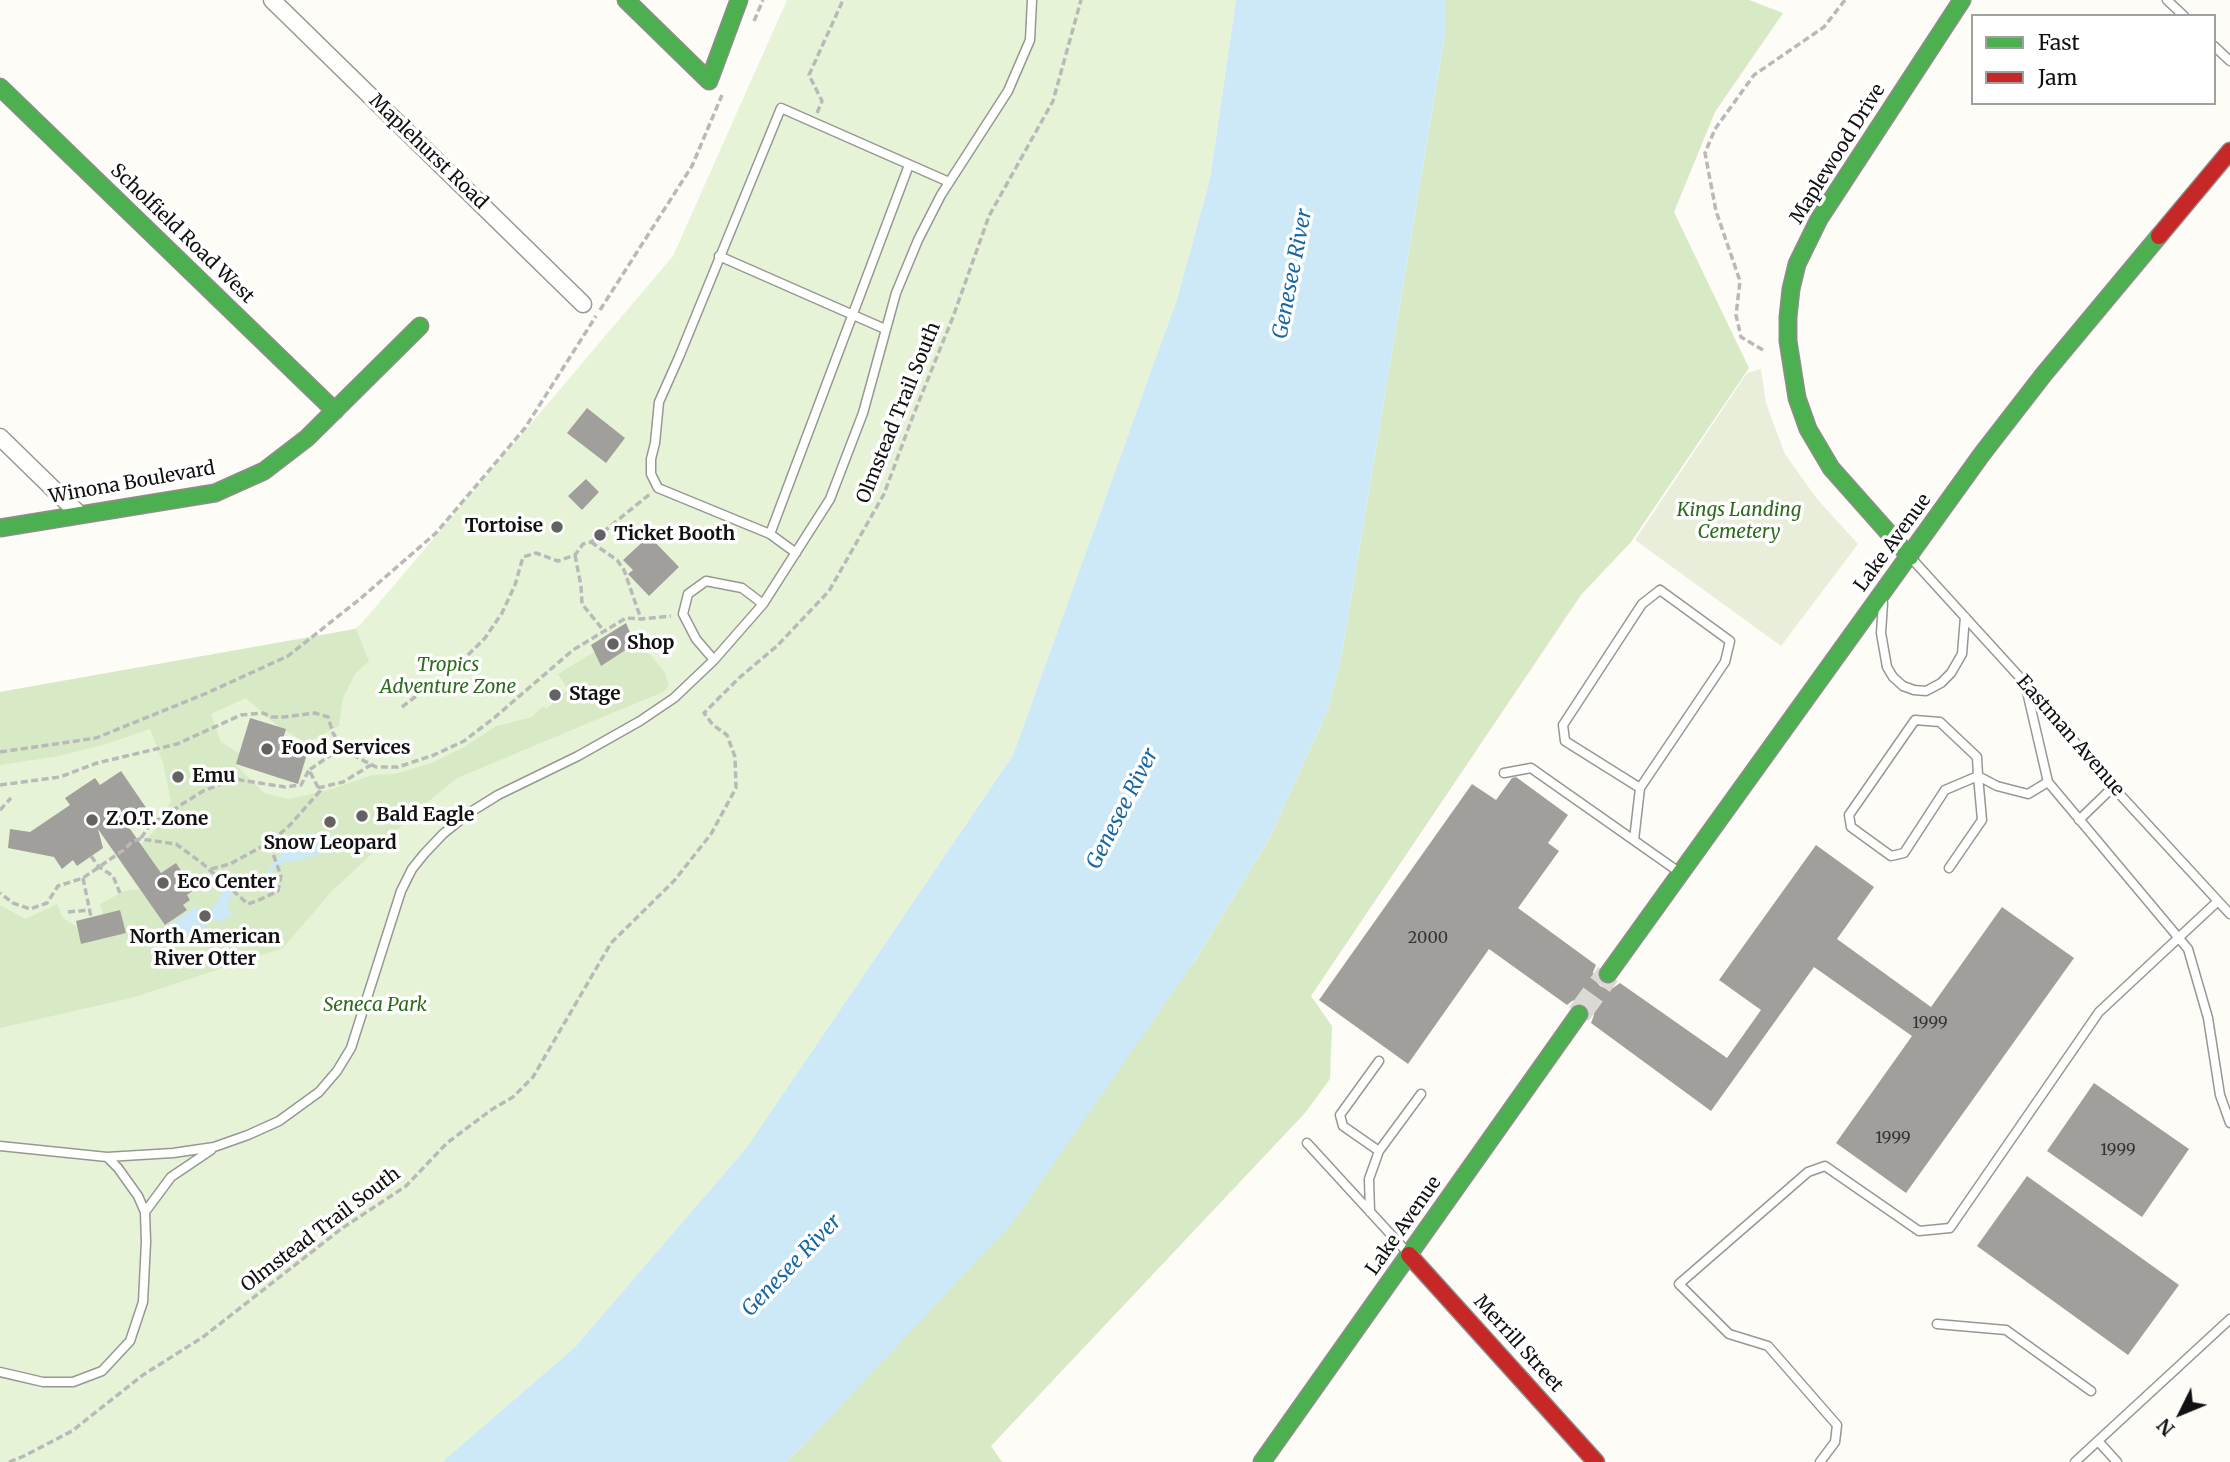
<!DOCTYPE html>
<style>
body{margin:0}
#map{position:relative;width:2230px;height:1462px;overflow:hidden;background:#fdfcf7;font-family:Merriweather,serif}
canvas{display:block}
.legend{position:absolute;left:1971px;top:14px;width:245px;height:91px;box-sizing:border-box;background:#fff;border:2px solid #a0a0a0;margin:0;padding:9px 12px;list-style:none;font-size:21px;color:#111}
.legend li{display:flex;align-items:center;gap:14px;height:35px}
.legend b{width:35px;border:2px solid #a0a0a0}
.north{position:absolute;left:2146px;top:1378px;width:70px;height:70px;-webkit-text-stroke:5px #fff;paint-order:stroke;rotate:227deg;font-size:19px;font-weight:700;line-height:28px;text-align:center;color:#111}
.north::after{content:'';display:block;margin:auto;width:24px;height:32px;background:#111;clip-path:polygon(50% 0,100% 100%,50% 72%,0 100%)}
</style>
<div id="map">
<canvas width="2230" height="1462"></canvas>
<ul class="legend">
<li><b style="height:9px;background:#4caf50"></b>Fast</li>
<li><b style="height:9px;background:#c62828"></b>Jam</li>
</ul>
<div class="north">N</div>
</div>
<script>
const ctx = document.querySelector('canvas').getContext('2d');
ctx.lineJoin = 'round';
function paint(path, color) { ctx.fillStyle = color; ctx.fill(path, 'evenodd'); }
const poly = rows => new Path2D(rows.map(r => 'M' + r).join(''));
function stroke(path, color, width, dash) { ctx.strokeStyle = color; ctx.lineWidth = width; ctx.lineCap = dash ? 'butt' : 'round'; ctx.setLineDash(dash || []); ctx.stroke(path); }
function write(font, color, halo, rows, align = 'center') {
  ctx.font = font + ' Merriweather,serif'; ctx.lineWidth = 7; ctx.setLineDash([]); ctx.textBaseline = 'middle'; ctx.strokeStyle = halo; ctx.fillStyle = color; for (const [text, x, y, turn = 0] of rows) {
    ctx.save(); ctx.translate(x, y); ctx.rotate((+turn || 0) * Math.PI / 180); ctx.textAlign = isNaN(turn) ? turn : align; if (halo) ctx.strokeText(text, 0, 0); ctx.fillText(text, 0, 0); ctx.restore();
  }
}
paint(poly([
 [787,0,1236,0,1210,179,1177,299,1013,755,747,1147,575,1347,442,1462,0,1462,0,692,354,629,361,624,673,256]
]), '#e7f3d7');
paint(poly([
 [1446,0,1749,0,1783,13,1715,112,1674,212,1749,368,1631,542,1581,595,1311,996,1332,1026,1330,1079,1305,1113,991,1446,1002,1462,785,1462,806,1443,1194,962,1268,841,1327,712,1341,659,1446,28],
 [356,629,369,661,355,674,343,698,339,726,306,743,279,727,246,698,211,714,221,742,239,753,236,765,264,793,289,799,332,789,372,775,395,774,434,762,464,747,496,726,532,717,543,706,546,709,568,690,558,674,594,652,601,666,635,644,650,654,665,673,669,686,663,692,457,778,424,805,331,892,283,948,135,997,0,1028,0,905,25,919,57,904,63,918,77,927,82,944,125,933,120,910,103,914,100,904,124,891,140,889,166,925,186,910,183,905,190,900,187,895,194,890,176,864,161,873,141,844,155,830,171,801,163,763,150,729,106,744,59,756,0,765,0,692]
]), '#d8eac5');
paint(poly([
 [1761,369,1766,403,1785,454,1817,499,1858,544,1781,646,1635,540,1747,373]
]), '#e9eedb');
paint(poly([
 [1236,0,1446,0,1446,28,1341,659,1327,712,1268,841,1194,962,1013,1222,806,1443,785,1462,442,1462,575,1347,747,1147,1013,755,1177,299,1210,179],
 [303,833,329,835,332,843,321,854,295,861,286,861,273,870,271,876,273,887,270,891,267,887,236,887,227,906,233,914,221,921,205,919,206,930,184,935,171,934,167,927,195,907,202,911,211,910,233,877,264,876,288,844]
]), '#cde8f7');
paint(poly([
 [587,408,625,438,606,463,567,433],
 [586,479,599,492,582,510,568,496],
 [649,536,679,567,649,596,628,574,633,570,623,560],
 [626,623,635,644,601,666,591,645],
 [250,718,286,729,281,746,307,754,298,784,236,764],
 [121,771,149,812,128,826,161,873,176,863,194,890,187,895,190,900,183,905,187,910,165,925,98,829,103,848,77,866,73,860,62,869,54,857,8,848,10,829,30,832,70,805,65,798,95,778,100,785],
 [1516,777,1568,815,1548,843,1559,851,1518,908,1596,965,1593,972,1594,979,1600,986,1607,989,1613,988,1620,983,1727,1058,1761,1010,1719,980,1816,845,1874,887,1837,939,1931,1007,2002,907,2074,958,1906,1193,1836,1143,1912,1036,1814,967,1711,1111,1591,1023,1594,1015,1592,1007,1588,1002,1580,999,1572,1001,1567,1005,1489,949,1408,1064,1319,1000,1472,784,1496,800,1512,778],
 [120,910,126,933,81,944,76,921],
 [2094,1083,2189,1149,2142,1217,2047,1151],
 [2027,1176,2179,1285,2128,1355,1977,1246]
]), '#a19f9c');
stroke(poly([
 [1579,1014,1608,974]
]), '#dad9d4', 24, [24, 12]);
const lane = poly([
 [2167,0,2184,16],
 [2214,46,2230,61],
 [909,165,770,534,658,488,651,474,651,459,655,443,659,402,679,357,781,108,949,182],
 [719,256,885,329],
 [770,534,796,553],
 [1912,559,2025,683,2113,787,2230,914],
 [1883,603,1881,633,1887,667,1893,677,1903,686,1914,690,1926,691,1941,683,1951,673,1962,654,1965,617],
 [714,660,696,639,683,614,688,594,706,581,742,588,763,604],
 [1504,773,1531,768,1679,872],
 [2048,782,2188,949,2208,1018,2220,1095,2230,1123],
 [2079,820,2113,787],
 [1634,840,1640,788,1725,662,1730,641,1660,590,1642,604,1563,725,1565,741,1640,788],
 [1949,868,1982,820,1978,776,1945,790,1904,853,1891,856,1851,827,1849,815,1915,720,1940,722,1977,757,1978,776,1997,786,2028,794,2048,782,2025,683],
 [1307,1143,1407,1252],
 [0,1146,107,1157,118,1168,138,1196,145,1212,146,1242,143,1302,130,1341,102,1371,73,1382,43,1382,0,1372],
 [1379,1151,1343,1126,1340,1115,1379,1061],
 [107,1157,173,1153,214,1147,248,1135,279,1121,319,1092,337,1071,351,1048,401,891,412,869,424,854,443,834,469,813,498,795,578,756,640,721,674,698,714,660,763,604,830,499,863,413,896,293,918,240,941,195,1008,91,1030,40,1032,0],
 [145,1212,171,1177,211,1150],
 [1370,1212,1369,1179,1379,1151,1421,1094],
 [1937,1324,2006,1330,2091,1391],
 [2098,1441,2117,1462],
 [1820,1462,1835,1442,1837,1425,1768,1346,1729,1334,1679,1284,1808,1172,1825,1166,1919,1231,1950,1228,2099,1012,2218,901],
 [2075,1462,2230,1319]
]);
const street = poly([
 [272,0,583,304],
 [0,437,79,514]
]);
const fast = poly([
 [626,0,709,81,739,0],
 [0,87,335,411],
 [0,528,215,493,264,471,307,438,420,326],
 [1910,557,1831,468,1808,429,1797,398,1788,341,1788,317,1791,289,1797,264,1819,219,1962,0],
 [1608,974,1982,454,2044,374,2159,236],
 [1262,1462,1579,1014]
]);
const jam = poly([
 [2159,236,2230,151],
 [1409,1255,1596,1462]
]);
stroke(lane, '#979795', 11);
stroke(street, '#979795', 19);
stroke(fast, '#8e8d8b', 19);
stroke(jam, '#8e8d8b', 19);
stroke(poly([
 [754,21,763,0],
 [817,113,822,101,809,75,843,0],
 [600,310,692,166,722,95],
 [1763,350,1741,337,1736,315,1740,281,1716,211,1705,153,1715,129,1754,75,1824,27,1845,0],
 [603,532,650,494],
 [591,542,617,560,624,570,641,619],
 [575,555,581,586,582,604,604,631],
 [402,707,465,658,485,638,502,613,515,585,523,557,536,553,558,561,575,555,583,544,591,542,597,537],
 [343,750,376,767,398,767,434,755,464,741,494,718,573,650,626,618,641,619,671,616],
 [0,752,96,738,207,693,288,656,360,599,436,533,525,428,596,316],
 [0,785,60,777,97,763,177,744,241,715,263,713,271,717,284,717,315,713,328,717,333,733,343,750,331,755,309,770,320,791,290,825,272,841,272,851,281,876,278,891,259,900,248,904,203,864,176,844,140,839,133,841,125,849,83,878,58,886,47,903,30,909,13,903,0,893],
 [318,788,343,782,371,765],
 [0,810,11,798],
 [141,838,151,824,203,791,234,779,285,787,301,785,309,770],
 [91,856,99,867,113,876,120,893],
 [211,869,230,864,272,841],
 [83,878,91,917],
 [68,912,90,910],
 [9,1462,24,1456,72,1431,143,1375,203,1337,341,1229,406,1186,447,1143,491,1110,513,1097,533,1077,611,943,674,881,711,834,736,788,735,757,727,735,713,725,704,713,739,678,777,646,829,591,884,494,913,416,953,317,989,216,1053,101,1081,0]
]), '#b9b9b8', 3.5, [7, 3.5]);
stroke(lane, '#fffffe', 8);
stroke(street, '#fffffe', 16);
stroke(fast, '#4caf50', 16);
stroke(jam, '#c62828', 16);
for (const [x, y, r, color] of [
 [557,527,7,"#646362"],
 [600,535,7,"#646362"],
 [613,644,7,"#646362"],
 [555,695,7,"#646362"],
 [267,749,7,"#646362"],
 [178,777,7,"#646362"],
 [362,816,7,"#646362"],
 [92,820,7,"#646362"],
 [330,822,7,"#646362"],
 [163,883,7,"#646362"],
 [205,916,7,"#646362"]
]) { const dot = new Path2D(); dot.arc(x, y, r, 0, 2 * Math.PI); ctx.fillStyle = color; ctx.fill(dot); stroke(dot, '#fff', 2.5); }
write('16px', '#353434', null, [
 ["2000",1428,938],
 ["1999",1930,1023],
 ["1999",1893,1138],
 ["1999",2118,1150]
]);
write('19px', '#111', '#fff', [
 ["Maplehurst Road",428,152,44],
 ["Maplewood Drive",1838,154,-58],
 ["Scholfield Road West",182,234,44],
 ["Olmstead Trail South",899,413,-68],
 ["Winona Boulevard",132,483,-10],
 ["Lake Avenue",1893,543,-54],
 ["Eastman Avenue",2070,736,49],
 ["Lake Avenue",1404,1226,-55],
 ["Olmstead Trail South",321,1230,-37],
 ["Merrill Street",1518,1344,48]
]);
write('italic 19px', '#2f6b1f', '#fff', [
 ["Kings Landing",1739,511],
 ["Cemetery",1739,533],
 ["Tropics",448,666],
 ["Adventure Zone",448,688],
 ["Seneca Park",375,1006]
]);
write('bold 19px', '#111', '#fff', [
 ["Tortoise",543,527,"right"],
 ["Ticket Booth",614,535],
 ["Shop",627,644],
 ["Stage",569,695],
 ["Food Services",281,749],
 ["Emu",192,777],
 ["Bald Eagle",376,816],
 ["Z.O.T. Zone",106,820],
 ["Snow Leopard",330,844,"center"],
 ["Eco Center",177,883],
 ["North American",205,938,"center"],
 ["River Otter",205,960,"center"]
], 'left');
write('italic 21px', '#1768a6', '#fff', [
 ["Genesee River",1293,274,-79],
 ["Genesee River",1123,809,-63],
 ["Genesee River",792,1266,-46]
]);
</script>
